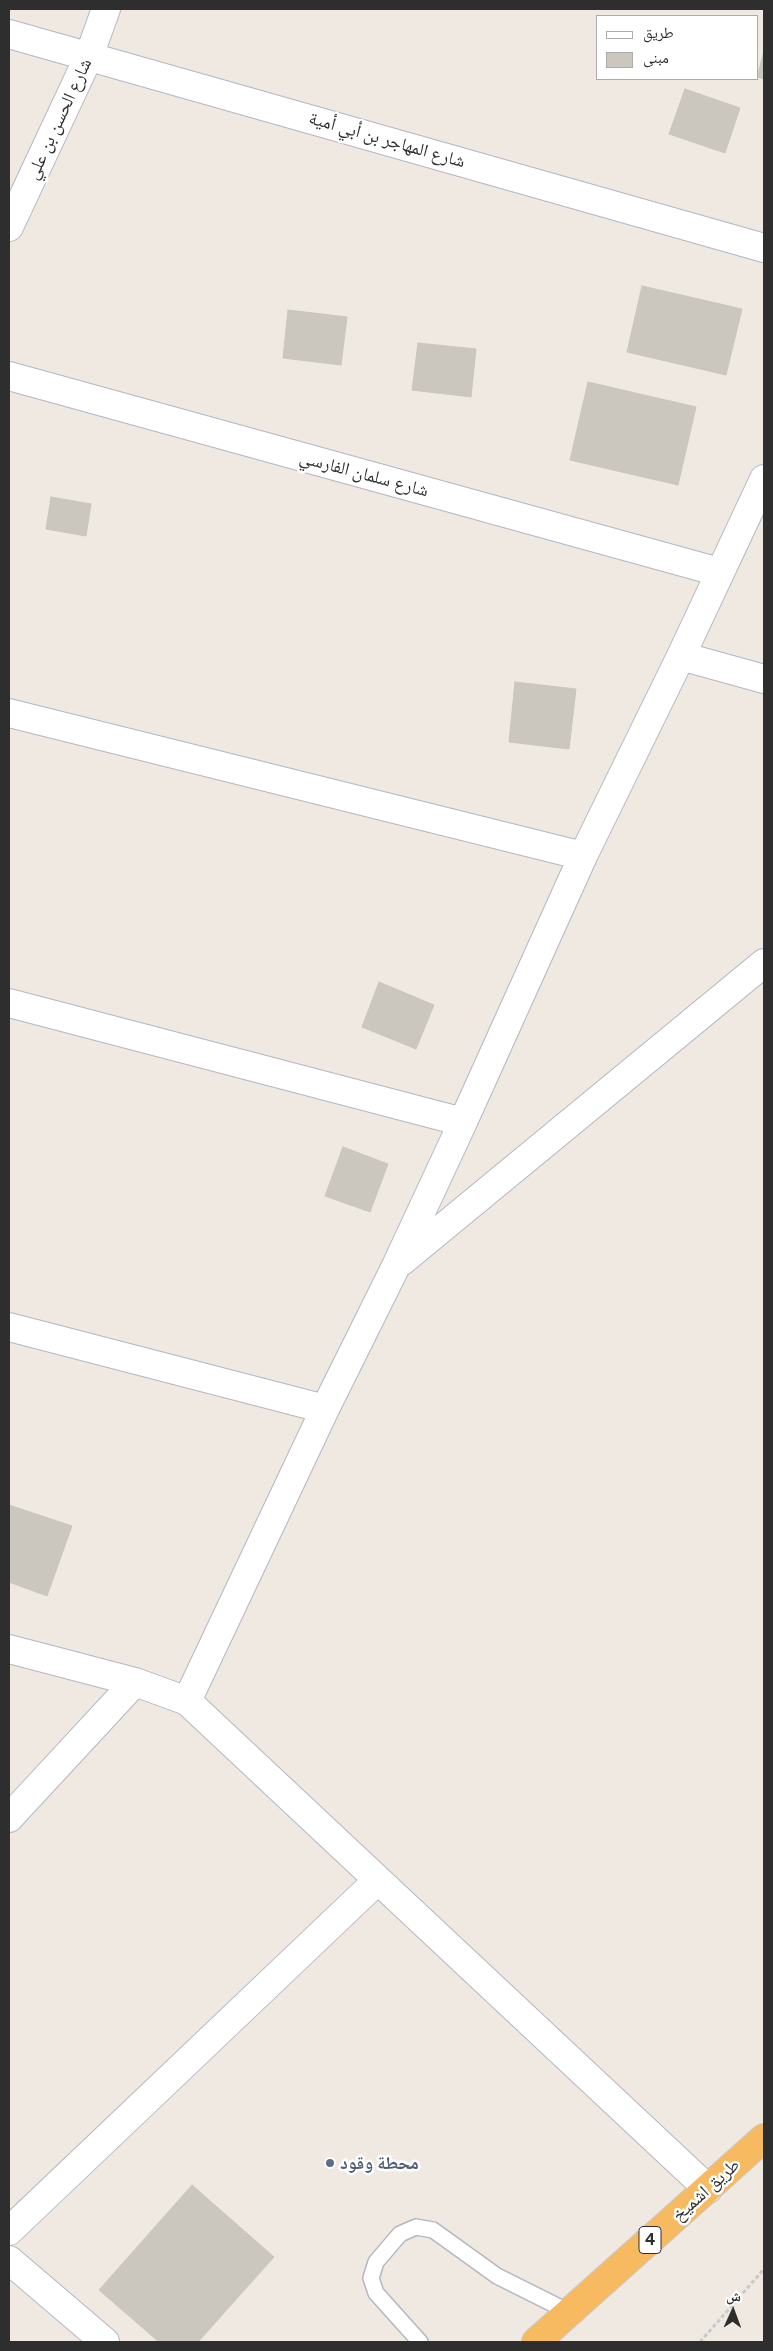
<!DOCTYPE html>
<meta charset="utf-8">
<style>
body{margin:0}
#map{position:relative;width:773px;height:2351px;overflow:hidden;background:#efe9e1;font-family:"Public Sans","Noto Naskh Arabic",sans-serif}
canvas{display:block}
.frame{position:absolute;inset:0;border:10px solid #2e2e2e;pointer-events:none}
.legend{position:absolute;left:596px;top:15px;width:162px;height:65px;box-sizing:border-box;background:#fff;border:1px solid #ababab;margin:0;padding:6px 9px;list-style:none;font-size:15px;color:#2e2e2e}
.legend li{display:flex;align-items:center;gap:10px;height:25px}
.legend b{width:25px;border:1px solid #ababab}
.north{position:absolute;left:708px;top:2286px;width:50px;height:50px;-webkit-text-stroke:4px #fff;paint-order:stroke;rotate:2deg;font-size:14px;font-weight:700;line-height:20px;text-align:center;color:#2e2e2e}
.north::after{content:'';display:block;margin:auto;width:18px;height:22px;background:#2e2e2e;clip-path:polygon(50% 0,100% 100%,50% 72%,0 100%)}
</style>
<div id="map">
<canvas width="773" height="2351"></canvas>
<div class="frame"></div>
<ul class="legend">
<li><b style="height:6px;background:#fff"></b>طريق</li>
<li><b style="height:14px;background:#cbc7bf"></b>مبنى</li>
</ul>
<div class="north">ش</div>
</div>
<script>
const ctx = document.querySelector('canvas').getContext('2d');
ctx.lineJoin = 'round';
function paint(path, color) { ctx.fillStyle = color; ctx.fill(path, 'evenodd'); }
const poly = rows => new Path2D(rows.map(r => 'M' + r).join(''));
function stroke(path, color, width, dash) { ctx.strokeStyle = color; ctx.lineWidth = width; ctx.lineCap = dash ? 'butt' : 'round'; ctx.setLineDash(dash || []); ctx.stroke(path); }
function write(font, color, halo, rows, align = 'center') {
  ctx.font = font + ' "Public Sans","Noto Naskh Arabic",sans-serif'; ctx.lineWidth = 5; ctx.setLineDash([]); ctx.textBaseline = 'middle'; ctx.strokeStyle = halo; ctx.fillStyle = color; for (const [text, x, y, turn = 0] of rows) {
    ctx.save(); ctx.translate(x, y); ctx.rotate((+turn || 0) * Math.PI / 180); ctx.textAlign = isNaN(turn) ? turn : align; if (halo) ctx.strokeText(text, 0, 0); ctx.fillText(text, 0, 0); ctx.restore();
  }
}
const building = poly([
 [764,51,764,79,757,77,764,51],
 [685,89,740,108,725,153,669,134,685,89],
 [642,286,742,309,726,375,627,352,642,286],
 [288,310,347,317,341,365,283,358,288,310],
 [418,343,476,349,471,397,412,390,418,343],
 [588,382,696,407,678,485,570,460,588,382],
 [51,497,91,504,86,536,46,529,51,497],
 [515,682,576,689,569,749,509,742,515,682],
 [379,982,434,1005,416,1049,362,1027,379,982],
 [343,1147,388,1164,370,1212,325,1196,343,1147],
 [9,1505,72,1526,47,1596,9,1582,9,1505],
 [192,2185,274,2257,198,2342,159,2342,99,2290,192,2185]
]);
paint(building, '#cbc7bf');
stroke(building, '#cbc5ba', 1);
const service = poly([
 [420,2342,376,2293,371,2278,376,2262,400,2234,416,2227,433,2230,497,2276,569,2312]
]);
const minor = poly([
 [9,34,764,248],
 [9,227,89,56,106,9],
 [9,376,719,572],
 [681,656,764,679],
 [9,713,583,856],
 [9,1003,463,1122,583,856,681,656,764,479],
 [401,1262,764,963],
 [9,1327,325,1409],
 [9,1649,135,1682,187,1701,378,1880,9,2231],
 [187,1701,325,1409,396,1266,463,1122],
 [9,1818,135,1682],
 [378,1880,708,2189],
 [9,2260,105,2342]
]);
const trunk = poly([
 [536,2342,764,2138]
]);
stroke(service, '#b4b7c1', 18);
stroke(minor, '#b4b7c1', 30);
stroke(trunk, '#c9c9c9', 30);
stroke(poly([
 [700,2342,764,2269]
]), '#c9c9c9', 3, [4, 2.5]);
stroke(service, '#fff', 15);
stroke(minor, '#fff', 28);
stroke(trunk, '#f8ba60', 28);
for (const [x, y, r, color] of [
 [330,2163,5,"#5c6f8a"]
]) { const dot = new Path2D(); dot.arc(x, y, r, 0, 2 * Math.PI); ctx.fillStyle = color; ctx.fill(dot); stroke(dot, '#fff', 2); }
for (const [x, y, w] of [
 [650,2240,22]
]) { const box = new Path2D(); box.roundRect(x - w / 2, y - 13.5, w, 27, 4); ctx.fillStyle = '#fff'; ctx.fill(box); stroke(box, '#2e2e2e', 1); }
write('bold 16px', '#2e2e2e', null, [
 ["4",650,2240]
]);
write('18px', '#2e2e2e', '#fff', [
 ["شارع الحسن بن علي",59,119,-65],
 ["شارع المهاجر بن أبي أمية",387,140,16],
 ["شارع سلمان الفارسي",364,474,15],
 ["طريق اشميخ",706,2190,-42]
]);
write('bold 18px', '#4e5e75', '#fff', [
 ["محطة وقود",340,2163]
], 'left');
</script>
